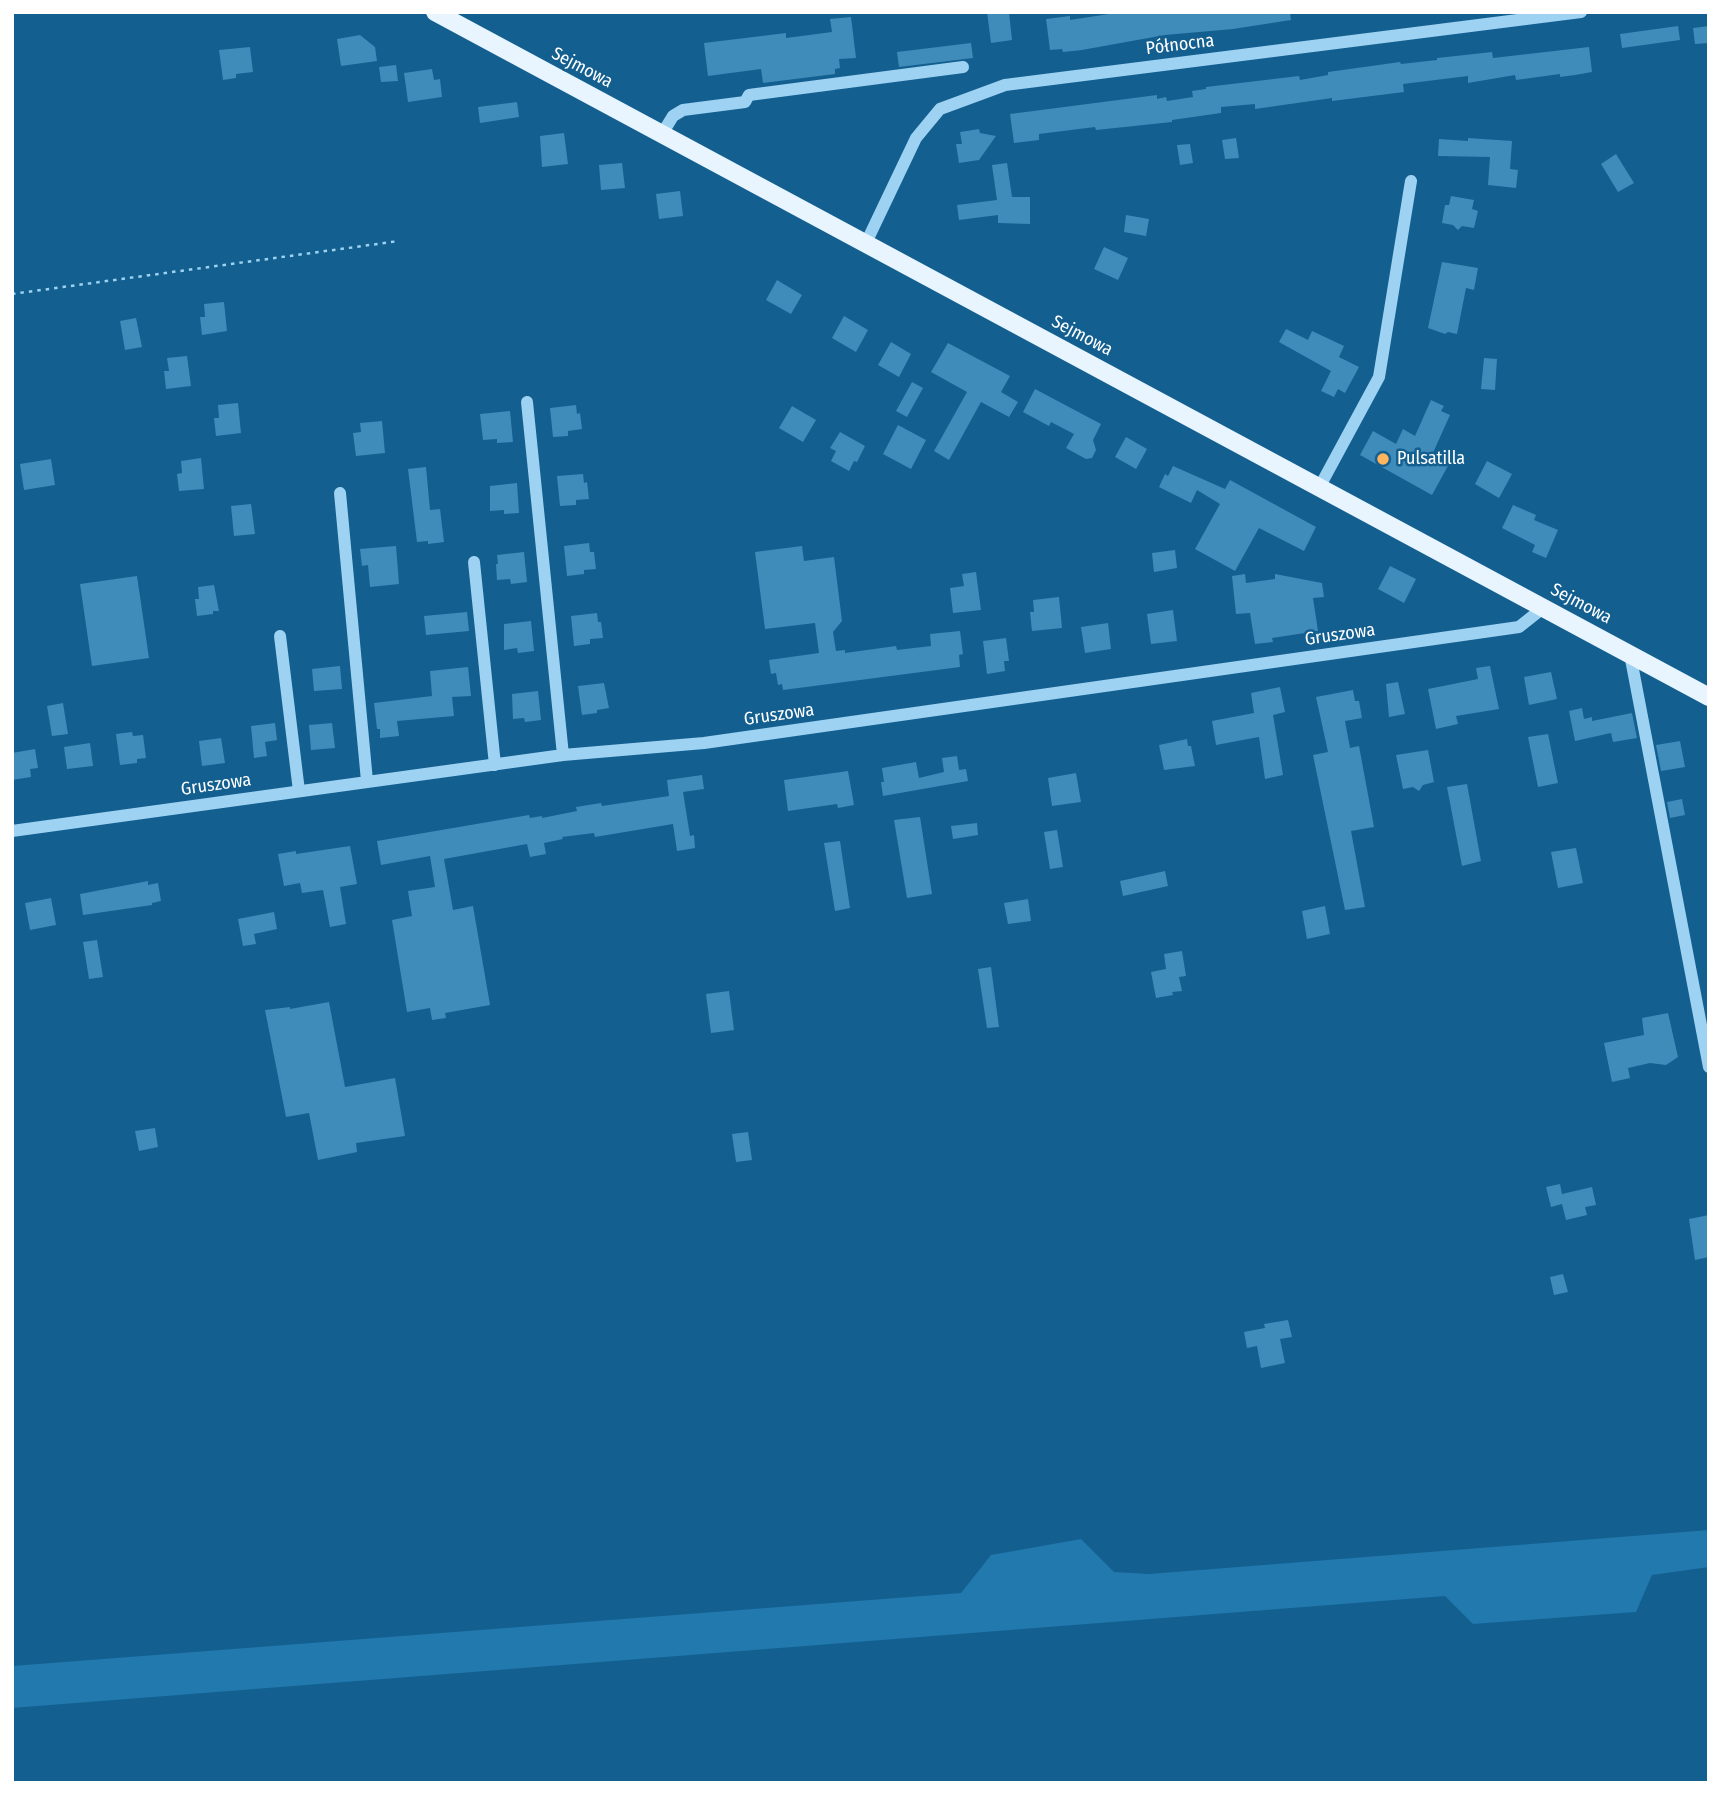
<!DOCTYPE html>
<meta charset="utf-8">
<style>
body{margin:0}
#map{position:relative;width:1721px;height:1795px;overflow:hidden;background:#135f90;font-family:"Fira Sans Condensed",sans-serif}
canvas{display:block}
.frame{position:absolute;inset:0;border:14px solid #fff;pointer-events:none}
</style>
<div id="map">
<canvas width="1721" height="1795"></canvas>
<div class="frame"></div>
</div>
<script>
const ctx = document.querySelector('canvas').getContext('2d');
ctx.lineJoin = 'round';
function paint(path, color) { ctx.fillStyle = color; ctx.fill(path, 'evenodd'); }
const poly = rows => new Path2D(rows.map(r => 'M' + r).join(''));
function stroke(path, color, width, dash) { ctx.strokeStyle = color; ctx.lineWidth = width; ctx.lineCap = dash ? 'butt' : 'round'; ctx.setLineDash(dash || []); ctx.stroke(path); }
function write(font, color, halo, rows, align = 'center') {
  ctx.font = font + ' "Fira Sans Condensed",sans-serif'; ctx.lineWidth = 5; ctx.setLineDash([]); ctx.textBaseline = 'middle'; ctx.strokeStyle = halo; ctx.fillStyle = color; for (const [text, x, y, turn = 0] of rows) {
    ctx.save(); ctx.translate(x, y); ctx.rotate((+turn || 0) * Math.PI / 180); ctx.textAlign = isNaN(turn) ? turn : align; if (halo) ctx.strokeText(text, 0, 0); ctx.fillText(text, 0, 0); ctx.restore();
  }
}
paint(poly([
 [1709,1530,1709,1567,1652,1575,1636,1612,1473,1624,1445,1596,12,1708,12,1666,961,1593,991,1555,1081,1539,1114,1572,1149,1574]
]), '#2179ad');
paint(poly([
 [987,12,1009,12,1012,40,991,43],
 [1122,12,1290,12,1291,20,1233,29,1165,35,1082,50,1063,52,1062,49,1050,50,1046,19,1070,16,1070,20],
 [851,17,856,58,839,59,840,68,835,69,835,74,763,83,761,69,708,76,704,43,786,33,786,38,832,32,830,19],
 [1678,26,1680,40,1622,48,1620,34],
 [1709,26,1709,43,1695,44,1693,28],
 [360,35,375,47,377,61,341,66,337,39],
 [971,43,973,58,899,67,897,52],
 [250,47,253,72,236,74,236,78,223,80,219,50],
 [1589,47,1592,72,1575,75,1560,77,1560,74,1516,80,1515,75,1468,83,1468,76,1403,84,1404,92,1332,101,1332,98,1255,109,1255,104,1221,107,1221,113,1172,120,1172,122,1096,130,1095,127,1039,134,1039,140,1014,143,1010,114,1157,95,1157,99,1166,97,1167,101,1193,97,1192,91,1206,89,1206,87,1299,76,1300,80,1328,75,1328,72,1400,62,1401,64,1437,60,1437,58,1474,54,1492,52,1493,58],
 [396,65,398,81,381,82,379,67],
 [432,69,434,80,440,79,442,97,408,102,404,73],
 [517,102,519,117,480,123,478,107],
 [979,129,980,133,996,136,979,160,959,163,956,144,962,144,960,132],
 [564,133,568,164,542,167,540,136],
 [1236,138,1239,158,1225,159,1222,140],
 [1468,138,1512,141,1510,169,1518,170,1516,188,1488,185,1490,157,1438,156,1439,139,1468,141],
 [1190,144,1193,163,1180,165,1177,145],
 [1616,154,1634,183,1618,192,1601,164],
 [622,163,625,188,601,190,599,165],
 [1007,163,1012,197,1030,197,1030,224,998,223,998,215,959,220,957,205,997,200,992,165],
 [680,191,683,216,659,219,656,194],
 [1451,196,1474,200,1472,209,1478,211,1474,228,1462,226,1458,230,1453,225,1442,223,1445,205,1449,205],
 [1126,215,1149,219,1146,236,1124,232],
 [1104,247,1128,258,1118,280,1094,269],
 [1442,262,1478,268,1474,290,1466,288,1457,334,1448,332,1445,334,1428,328],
 [777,280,802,295,791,314,766,300],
 [224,302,227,331,202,335,200,317,205,317,204,304],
 [844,316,868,330,856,352,832,338],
 [136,318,142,347,125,350,120,321],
 [1286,329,1308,340,1312,331,1344,346,1339,357,1359,367,1345,393,1338,389,1334,397,1321,391,1331,371,1279,342],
 [891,342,911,354,899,377,878,365],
 [948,343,1010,376,1001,392,1018,402,1009,417,981,402,949,460,934,451,967,392,931,372],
 [187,356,191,386,166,389,164,371,169,371,167,358],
 [1484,358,1497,359,1495,390,1481,389],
 [912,382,923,388,907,417,896,411],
 [1035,389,1101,424,1093,440,1096,450,1092,458,1086,459,1066,448,1074,434,1051,422,1049,426,1023,412],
 [1431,400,1444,406,1441,411,1450,415,1432,455,1449,464,1432,495,1360,455,1373,431,1396,444,1403,429,1415,436],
 [238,403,241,433,216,436,214,418,219,418,218,405],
 [576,405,577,414,580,413,582,429,568,431,568,436,553,437,550,408],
 [792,406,816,420,803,442,779,428],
 [510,411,513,442,497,443,497,439,483,440,480,414],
 [382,421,385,453,356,456,353,433,361,432,360,423],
 [898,425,926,440,911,469,883,454],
 [840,432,865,446,857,462,854,461,849,471,831,461,836,451,830,448],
 [1126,437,1147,449,1136,469,1115,457],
 [201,458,204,489,179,491,177,474,182,473,181,461],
 [51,459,55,485,24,490,20,464],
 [1487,461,1512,474,1499,498,1475,484],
 [1173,466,1225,489,1230,480,1316,527,1304,551,1259,528,1235,571,1195,549,1220,504,1197,490,1191,503,1159,487,1165,474,1168,476],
 [426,467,430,510,440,509,444,542,428,544,428,541,417,542,408,469],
 [583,474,584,483,587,482,589,499,576,500,576,505,560,506,557,476],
 [517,483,519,513,504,514,504,510,490,511,490,486],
 [251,504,255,534,234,536,231,506],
 [1513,505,1536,515,1534,520,1558,530,1546,558,1532,552,1535,545,1502,528],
 [589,543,590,552,594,552,596,569,584,570,584,574,567,576,564,546],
 [396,546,399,584,370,587,368,565,362,566,360,549],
 [802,546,804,561,834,557,842,621,833,632,836,651,845,650,845,653,896,646,897,650,931,646,930,634,960,631,963,654,959,655,960,667,783,690,782,684,778,685,776,673,771,674,769,660,819,653,815,623,765,629,755,552],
 [1175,550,1177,568,1154,572,1152,553],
 [524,552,527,582,511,584,510,579,497,580,496,564,498,564,497,555],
 [1390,566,1416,579,1404,603,1378,589],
 [976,572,981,610,953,613,950,588,964,586,962,574],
 [1245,574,1246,583,1275,579,1275,574,1322,583,1324,597,1313,598,1318,631,1272,638,1273,642,1255,644,1250,613,1236,614,1232,576],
 [137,576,149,658,92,666,80,584],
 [214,585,219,611,213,611,213,614,197,616,195,599,199,599,198,587],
 [1059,597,1062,628,1032,631,1030,612,1034,612,1033,600],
 [1173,610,1177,641,1151,644,1147,614],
 [467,612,469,631,426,635,424,616],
 [597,613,598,622,601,622,603,638,590,639,590,644,574,646,571,616],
 [531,621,534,651,518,653,517,648,504,650,504,624],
 [1108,623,1111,649,1085,653,1081,627],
 [1006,638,1009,661,1004,661,1005,671,987,674,983,641],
 [340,666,342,689,314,691,312,669],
 [1490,666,1499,709,1456,716,1458,724,1436,729,1428,689,1478,679,1476,668],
 [468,667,471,696,452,697,454,716,397,721,399,736,380,738,380,729,377,729,374,703,432,696,430,671],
 [1551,672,1557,699,1529,705,1524,677],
 [1398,682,1405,714,1389,717,1386,684],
 [604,683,609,708,597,710,597,713,582,715,578,686],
 [1280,687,1285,712,1273,715,1283,775,1265,779,1259,737,1216,745,1212,721,1254,713,1251,693],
 [1353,690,1355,701,1359,701,1362,718,1345,721,1350,748,1359,746,1374,827,1351,831,1365,907,1345,910,1313,755,1328,752,1316,697],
 [538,691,541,720,525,722,524,718,513,719,512,694],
 [63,703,68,734,52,736,47,706],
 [1582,708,1584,719,1592,717,1592,721,1632,713,1637,738,1613,742,1611,733,1575,741,1569,711],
 [275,723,277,740,265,742,267,756,254,758,251,726],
 [332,723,335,748,311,750,309,725],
 [132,732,133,736,143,735,146,758,137,759,137,763,120,765,116,734],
 [1548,734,1558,783,1538,787,1528,737],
 [221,738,225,763,202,766,199,741],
 [1187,739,1188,746,1191,746,1195,766,1164,770,1159,745],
 [1680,741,1685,767,1661,771,1656,745],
 [90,743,93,766,67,769,64,747],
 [35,749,38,768,30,769,31,777,12,780,12,753],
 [1428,750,1434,782,1423,785,1419,791,1413,787,1403,789,1396,755],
 [957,756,959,770,966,769,968,781,883,796,881,782,884,782,882,768,916,762,919,778,944,772,942,758],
 [848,771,854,805,838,808,837,804,788,811,784,780],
 [1076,773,1081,802,1052,806,1048,778],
 [702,775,704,789,683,792,690,836,694,835,695,848,677,851,673,824,595,837,594,833,562,837,563,839,544,843,546,854,530,857,527,844,444,859,453,910,473,906,490,1005,445,1013,446,1018,432,1020,430,1008,407,1012,392,920,412,916,408,891,435,887,430,856,381,865,377,841,529,815,530,818,542,816,542,818,577,811,576,807,601,803,602,806,669,796,667,780],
 [1467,784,1481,861,1462,866,1447,787],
 [1682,799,1685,815,1670,818,1667,802],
 [920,817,932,894,907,898,894,820],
 [977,823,978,835,953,839,951,826],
 [1057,830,1063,867,1050,869,1044,832],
 [840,841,850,908,835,911,824,843],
 [350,846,357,884,340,887,346,924,330,927,323,890,302,893,300,883,284,886,278,854,296,851,296,854],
 [1576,848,1583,883,1558,888,1551,852],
 [1165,871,1168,886,1123,896,1120,881],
 [148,881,148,885,158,883,161,901,152,903,152,905,83,915,80,894],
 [51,898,56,925,30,930,25,903],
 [1028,899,1031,921,1008,924,1004,903],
 [1325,906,1330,934,1307,939,1302,911],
 [274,912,277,929,254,934,256,944,243,946,238,919],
 [97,940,103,977,89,979,83,942],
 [1182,951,1186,976,1179,977,1182,991,1172,992,1173,995,1156,998,1151,972,1166,969,1164,954],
 [991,967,999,1027,987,1028,978,969],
 [729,991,734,1030,711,1033,706,994],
 [329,1002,345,1087,395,1078,405,1136,356,1143,357,1152,318,1160,309,1113,286,1117,265,1010,290,1007,290,1009],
 [1668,1013,1678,1057,1666,1065,1650,1063,1628,1068,1630,1078,1612,1082,1604,1043,1644,1035,1642,1018],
 [155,1128,158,1147,139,1151,135,1131],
 [748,1132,752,1160,736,1162,732,1134],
 [1560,1184,1562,1194,1592,1187,1596,1205,1585,1207,1587,1215,1566,1220,1562,1204,1551,1207,1546,1187],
 [1709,1215,1709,1257,1695,1260,1689,1219],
 [1563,1274,1568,1292,1554,1295,1550,1277],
 [1288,1320,1292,1337,1280,1339,1285,1363,1261,1368,1257,1346,1247,1348,1244,1332,1265,1328,1264,1324]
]), '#3f8cba');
stroke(poly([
 [12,294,399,241]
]), '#9ed2f2', 2.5, [3.5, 5]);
stroke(poly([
 [662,134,673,116,683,110,745,102,749,95,963,67],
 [866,243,916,138,940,109,1005,85,1581,12],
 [527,402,563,755],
 [1319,488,1379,377,1411,181],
 [340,493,367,781],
 [474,562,495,765],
 [280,636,299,791],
 [1630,654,1709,1067],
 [12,831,563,755,704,743,1519,627,1543,608]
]), '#9ed2f2', 12);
stroke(poly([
 [435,12,1709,697]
]), '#e8f5ff', 18);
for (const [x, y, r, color] of [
 [1383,459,7,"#ffb45e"]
]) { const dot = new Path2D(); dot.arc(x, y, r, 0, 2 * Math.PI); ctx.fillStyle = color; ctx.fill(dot); stroke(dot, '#135f90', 2.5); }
write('18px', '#fff', '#135f90', [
 ["Północna",1180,45,-7],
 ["Sejmowa",582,68,28],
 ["Sejmowa",1082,336,28],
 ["Sejmowa",1581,604,28],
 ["Gruszowa",1340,635,-8],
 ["Gruszowa",779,715,-8],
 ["Gruszowa",216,785,-8]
]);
write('18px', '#fff', '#135f90', [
 ["Pulsatilla",1397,459]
], 'left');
</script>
